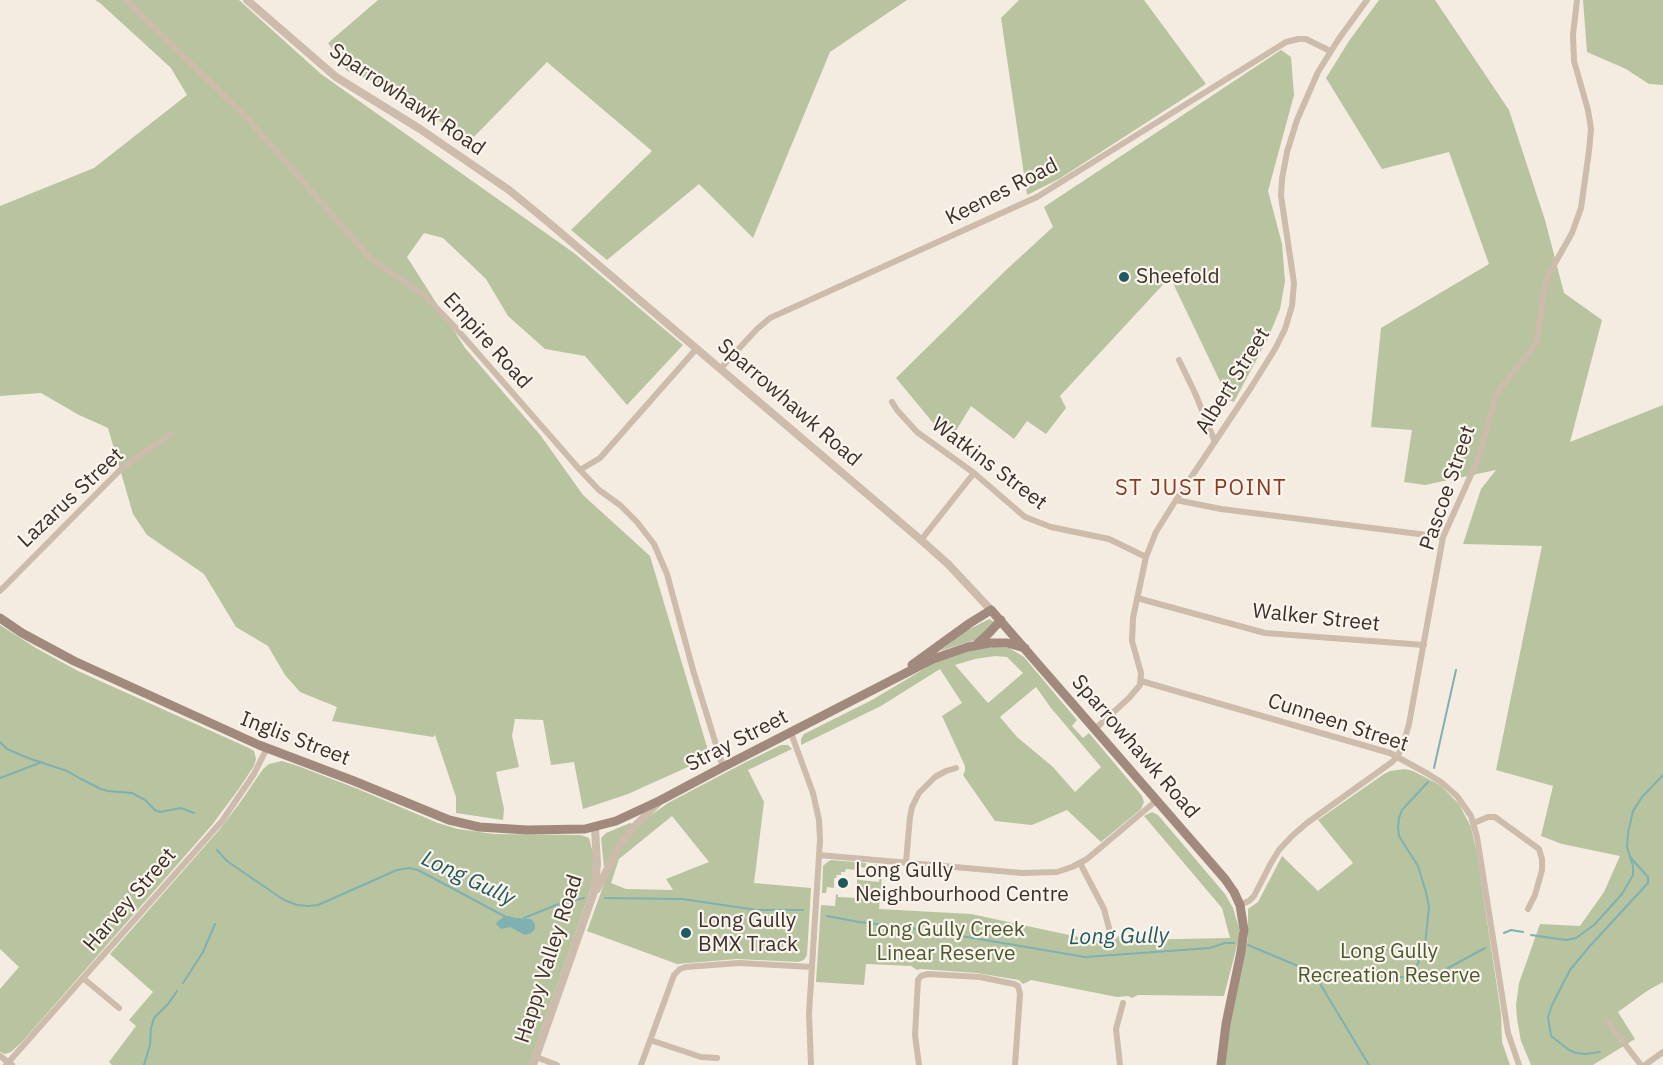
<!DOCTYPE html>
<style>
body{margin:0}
canvas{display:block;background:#f4ebe1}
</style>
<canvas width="1663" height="1065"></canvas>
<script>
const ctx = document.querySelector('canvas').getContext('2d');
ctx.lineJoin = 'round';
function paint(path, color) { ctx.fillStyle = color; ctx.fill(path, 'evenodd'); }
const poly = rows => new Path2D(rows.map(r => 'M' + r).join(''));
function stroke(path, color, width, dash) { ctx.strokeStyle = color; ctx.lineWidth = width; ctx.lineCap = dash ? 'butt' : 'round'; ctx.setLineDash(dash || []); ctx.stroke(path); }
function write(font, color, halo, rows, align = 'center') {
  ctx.font = font + ' "IBM Plex Sans",sans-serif'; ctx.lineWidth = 4.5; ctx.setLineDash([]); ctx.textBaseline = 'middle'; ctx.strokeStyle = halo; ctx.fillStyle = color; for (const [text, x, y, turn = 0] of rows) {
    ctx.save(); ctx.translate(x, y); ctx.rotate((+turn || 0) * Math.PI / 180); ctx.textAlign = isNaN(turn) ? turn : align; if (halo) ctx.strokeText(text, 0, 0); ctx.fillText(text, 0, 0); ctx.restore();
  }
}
paint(poly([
 [95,0,239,0,321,74,574,253,683,345,627,405,585,356,545,349,508,316,486,279,443,238,424,233,407,257,465,348,541,436,583,495,650,556,710,757,628,794,583,809,574,762,551,765,543,720,515,719,512,736,519,767,496,772,504,809,503,820,456,813,456,797,435,735,433,737,332,721,337,707,300,692,285,675,268,646,236,627,204,574,147,535,133,514,108,428,79,415,41,393,0,396,0,206,94,168,187,95,171,68,100,3],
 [378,0,907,0,830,52,753,238,699,184,607,260,571,230,652,151,547,62,468,143,405,94,347,71,328,43],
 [1019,0,1144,0,1206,84,1059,179,1027,195,1001,18],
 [1379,0,1435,0,1509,110,1545,220,1564,293,1602,320,1570,442,1663,405,1663,982,1647,991,1618,1012,1635,1039,1593,1065,1531,1065,1521,1041,1517,1019,1516,1005,1519,983,1540,924,1580,926,1604,892,1620,856,1562,844,1541,836,1553,786,1496,770,1542,546,1463,544,1481,489,1496,470,1425,485,1404,482,1412,430,1371,427,1381,328,1489,264,1449,152,1382,169,1326,78,1349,41],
 [1583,0,1663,0,1663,85,1649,84,1626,69,1587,52],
 [1281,50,1291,57,1294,95,1268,191,1282,244,1285,281,1280,309,1268,338,1234,402,1229,400,1170,277,1060,396,1066,408,1046,434,1027,421,1014,439,971,406,949,442,896,378,1005,271,1053,227,1044,207],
 [989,619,993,621,993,624,978,639,940,651,966,631],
 [0,625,36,648,78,671,249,748,254,751,256,759,254,766,238,790,212,825,22,1042,11,1052,5,1054,0,1052,0,989,19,967,0,949],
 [993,647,1009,648,1024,657,1077,720,1072,726,1083,738,1089,733,1142,796,1144,802,1141,809,1101,842,1067,810,1032,825,995,821,963,775,965,771,965,766,942,716,962,703,940,669,881,706,801,745,801,739,804,734,872,700,934,663,973,650],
 [995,656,1007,657,1023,673,988,703,955,665,975,659],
 [1036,687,1051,708,1101,767,1075,792,1053,767,1017,737,1000,717],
 [781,745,788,745,792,749,748,770,764,802,754,883,811,888,807,955,804,960,798,962,737,959,677,964,587,931,609,870,622,846,643,821,668,803,744,763],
 [672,816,709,862,666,879,673,890,626,889,611,883,619,859],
 [282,761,298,766,358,789,438,823,458,829,494,834,581,835,589,838,593,853,593,865,592,883,588,897,529,1065,112,1065,109,1062,136,1026,129,1020,153,992,110,954,219,830,239,804,263,769,269,764],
 [1405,769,1413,771,1440,785,1459,804,1471,827,1477,854,1501,1014,1502,1042,1510,1065,1225,1065,1228,1033,1248,938,1248,909,1258,902,1282,856,1318,891,1353,863,1318,820,1384,774,1390,771],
 [1152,812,1158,815,1225,894,1233,908,1239,928,1239,938,1224,996,1138,995,1132,998,1128,996,1117,997,1031,980,1023,984,1019,980,977,973,920,969,917,970,911,966,866,964,864,985,816,982,821,905,835,906,836,894,838,895,838,897,857,898,857,870,846,869,845,872,841,872,841,875,837,875,836,878,834,878,834,888,827,887,826,893,822,893,823,866,826,863,831,860,866,863,866,868,860,867,859,880,879,882,880,869,873,868,873,865,883,864,879,909,971,914,1097,941,1103,937,1107,940,1116,939,1118,936,1125,940,1230,938,1222,908,1144,816],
 [630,823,633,824,604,867,601,838,606,833]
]), '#b8c4a0');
paint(poly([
 [509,916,516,918,531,919,535,924,535,929,531,933,525,935,510,927,501,929,496,924,497,922,504,917]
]), '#7fb0b2');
stroke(poly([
 [0,742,7,749,28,758,67,771,81,779,101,789,108,791,132,793,145,800,155,810,160,812,181,808,194,813],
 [1434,768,1456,670],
 [0,778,42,762],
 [217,850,227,861,256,881,284,900,297,905,308,906,318,905,397,870,409,868,418,870,506,917],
 [605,898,682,899,757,910,803,910],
 [827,916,859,922,926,930,1085,957,1210,948,1225,943,1234,943],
 [524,918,561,903,584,898],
 [1504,933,1511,930,1523,932],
 [1531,935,1566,940,1576,938,1594,925,1622,894,1633,875,1633,866,1627,847,1628,833,1633,811,1642,797,1663,775],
 [1248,945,1298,966,1310,971,1316,977,1369,1065],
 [1406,977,1416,967,1421,957,1425,945,1429,907,1426,892,1418,866,1399,836,1398,827,1399,818,1402,810,1428,782],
 [1318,978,1424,977,1432,976,1439,973,1485,948],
 [183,983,203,952,215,924],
 [1600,1052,1586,1054,1576,1053,1569,1050,1551,1036,1548,1017,1552,1005,1570,970,1589,947,1648,883,1648,877,1630,857],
 [144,1065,150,1045,151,1028,154,1018,168,1004,177,991]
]), '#7fb0b2', 2);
stroke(poly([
 [126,0,249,120,371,259,425,296,454,326,580,470,599,490,620,505,637,522,654,544,667,574,693,670,723,767],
 [1179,360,1195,393,1215,442],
 [721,368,757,329,770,318,1037,197,1286,42,1298,39,1306,39,1330,51],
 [892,402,897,410,917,432,974,473,1025,517,1051,527,1109,539,1146,557],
 [580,470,600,458,697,348],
 [1176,500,1221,509,1443,537],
 [921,540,974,473],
 [0,591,121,469,170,434],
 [1137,598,1265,633,1424,645],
 [1141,681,1390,753,1428,774,1441,782,1457,796,1471,816,1477,837,1508,1033,1519,1065],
 [1095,729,1129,698,1140,685,1141,673,1132,641,1133,618,1146,557,1156,532,1176,500,1252,386,1275,349,1285,329,1292,306,1294,283,1281,196,1282,179,1287,152,1297,120,1318,72,1338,40,1367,0],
 [791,733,813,793,819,820,820,840,809,1013,811,1065],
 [1474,823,1488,817,1495,817,1539,849,1542,859,1542,870,1535,895,1528,909],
 [819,855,1022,873,1057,872,1072,867,1087,859,1157,800],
 [906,862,910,817,912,807,919,793,935,777,946,771,956,768],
 [1080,863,1104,909,1110,932],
 [1240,905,1249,901,1254,896,1271,863,1279,850,1292,836,1307,823,1392,762,1397,757,1403,745,1409,724,1443,537,1479,457,1496,395,1500,389,1537,342,1544,289,1547,280,1550,272,1572,233,1581,208,1589,151,1591,129,1588,110,1574,61,1573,35,1577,0],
 [83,978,119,1008],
 [1607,1021,1641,1065],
 [650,1040,701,1057,717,1058],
 [0,1056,12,1065],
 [536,1057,557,1065],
 [6,1065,222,821,254,774,267,748],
 [641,1065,674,975,680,969,686,967,739,963,812,967],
 [919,1065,915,1035,918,980,921,976,928,974,980,977,1014,984,1018,986,1020,994,1015,1065],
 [1120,1065,1116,1029,1123,1003],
 [1645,1065,1663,1052]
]), '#cdbbac', 6);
stroke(poly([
 [247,0,336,77,420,129,509,190,548,222,921,540,948,564,991,610],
 [597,889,620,845,633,828,657,804],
 [533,1065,594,892,597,864,595,828]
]), '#cdbbac', 8);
stroke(poly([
 [0,618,22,633,74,661,259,745,354,781,449,820,479,827,527,830,585,829,616,821,659,801,723,767,933,659,968,647,990,643,1007,643,1025,648],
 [977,644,989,633,1001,620],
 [912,665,970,623,991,610,1225,879,1234,892,1240,905,1244,930,1241,952,1226,1024,1221,1065]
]), '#a18a7d', 9);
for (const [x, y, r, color] of [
 [1124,277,6,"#1f5a5e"],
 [843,883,6,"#1f5a5e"],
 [686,933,6,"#1f5a5e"]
]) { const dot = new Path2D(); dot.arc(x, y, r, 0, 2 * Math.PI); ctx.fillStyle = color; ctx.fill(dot); stroke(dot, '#fbf5ee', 2); }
write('21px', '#3b302b', '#fbf5ee', [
 ["Sparrowhawk Road",407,100,34],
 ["Keenes Road",1002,192,-27],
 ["Empire Road",487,341,48],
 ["Albert Street",1233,381,-58],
 ["Sparrowhawk Road",789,403,41],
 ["Watkins Street",989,464,37],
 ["Pascoe Street",1448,488,-71],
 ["Lazarus Street",71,498,-43],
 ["Walker Street",1316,618,6],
 ["Cunneen Street",1338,723,18],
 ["Inglis Street",295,739,21],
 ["Stray Street",737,741,-27],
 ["Sparrowhawk Road",1135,747,49],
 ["Harvey Street",130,900,-49],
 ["Happy Valley Road",549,959,-72]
]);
write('21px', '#3b302b', '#fbf5ee', [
 ["Sheefold",1136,277],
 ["Long Gully",855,871],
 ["Neighbourhood Centre",855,895],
 ["Long Gully",698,921],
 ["BMX Track",698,945]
], 'left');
write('21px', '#4a5a2e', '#fbf5ee', [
 ["Long Gully Creek",946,930],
 ["Linear Reserve",946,954],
 ["Long Gully",1389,952],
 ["Recreation Reserve",1389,976]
]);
ctx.letterSpacing = '1.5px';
write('22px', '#8c3b22', '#fbf5ee', [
 ["ST JUST POINT",1201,489]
]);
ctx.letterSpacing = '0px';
write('italic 22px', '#1f5a5e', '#fbf5ee', [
 ["Long Gully",468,879,25],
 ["Long Gully",1119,937,-1]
]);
</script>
